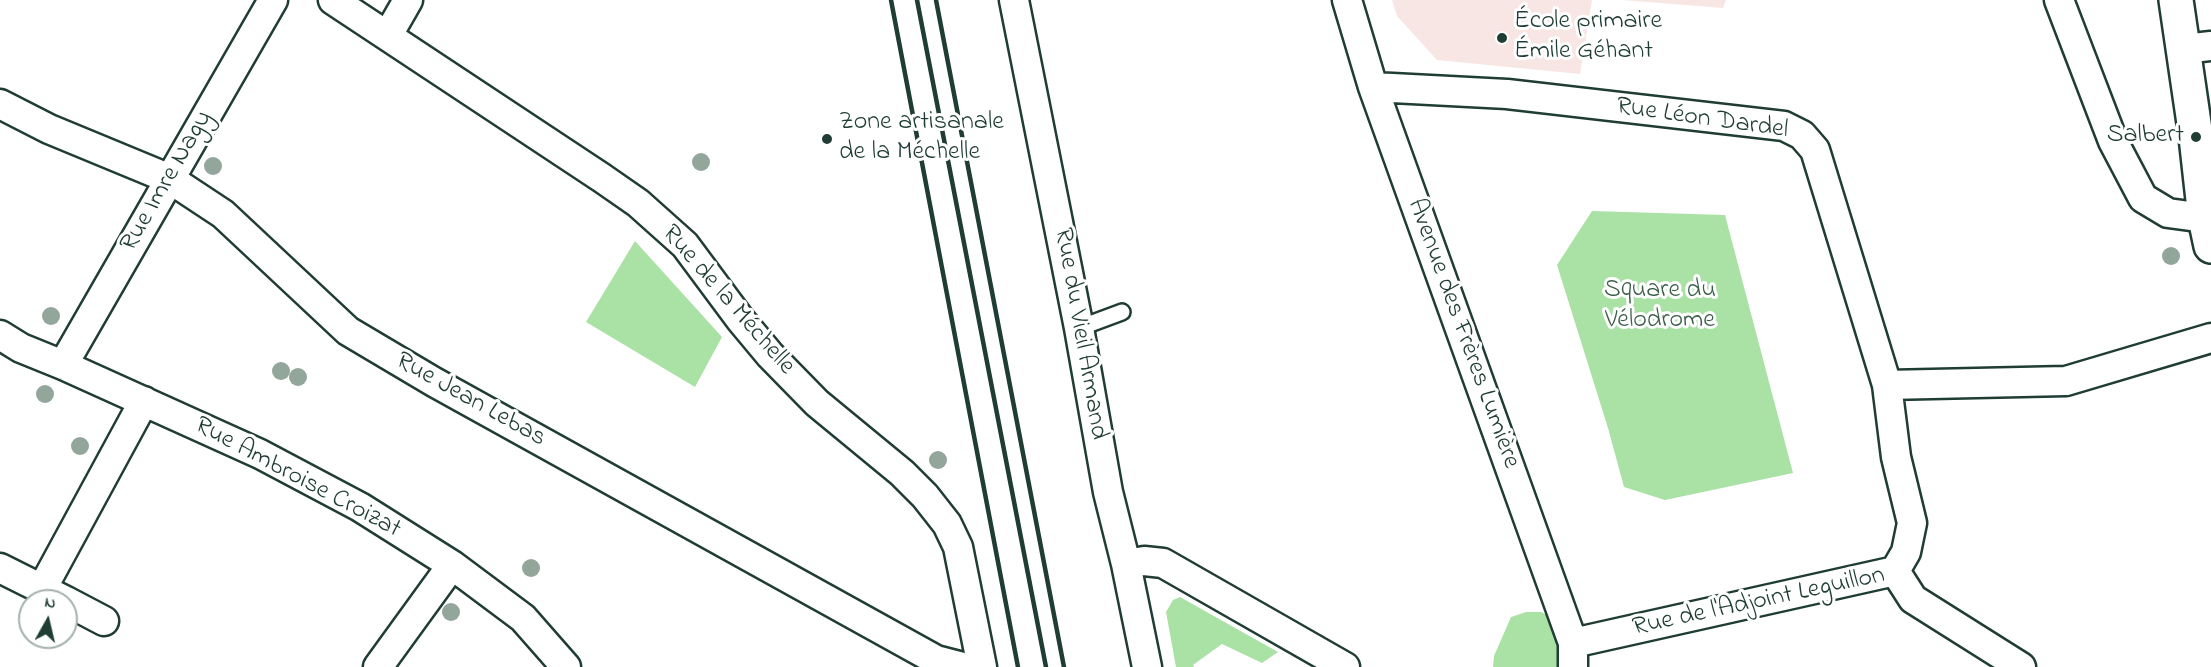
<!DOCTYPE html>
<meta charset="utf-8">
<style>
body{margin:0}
#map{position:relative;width:2211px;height:667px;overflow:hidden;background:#fff;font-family:"Indie Flower",sans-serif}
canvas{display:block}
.north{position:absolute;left:18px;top:589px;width:60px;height:60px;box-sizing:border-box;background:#fff;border:2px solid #a5b1ae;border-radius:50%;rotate:8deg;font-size:16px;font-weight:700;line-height:24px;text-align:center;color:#1f3d34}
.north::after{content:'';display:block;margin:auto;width:21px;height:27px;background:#1f3d34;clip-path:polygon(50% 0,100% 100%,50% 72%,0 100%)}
</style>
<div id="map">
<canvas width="2211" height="667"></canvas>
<div class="north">N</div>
</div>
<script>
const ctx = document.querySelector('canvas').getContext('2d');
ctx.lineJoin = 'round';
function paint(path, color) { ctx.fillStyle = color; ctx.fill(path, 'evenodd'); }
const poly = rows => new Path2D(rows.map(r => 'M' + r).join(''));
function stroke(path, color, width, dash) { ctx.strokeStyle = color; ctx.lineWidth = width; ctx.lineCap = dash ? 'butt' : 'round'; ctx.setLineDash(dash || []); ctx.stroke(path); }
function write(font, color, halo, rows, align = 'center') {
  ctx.font = font + ' "Indie Flower",sans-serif'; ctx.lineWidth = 6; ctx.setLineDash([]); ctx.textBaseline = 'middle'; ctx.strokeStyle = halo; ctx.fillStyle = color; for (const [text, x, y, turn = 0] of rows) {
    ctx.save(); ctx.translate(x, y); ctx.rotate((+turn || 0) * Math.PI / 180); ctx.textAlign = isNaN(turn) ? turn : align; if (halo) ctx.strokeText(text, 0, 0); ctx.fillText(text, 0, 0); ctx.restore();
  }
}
paint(poly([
 [1392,0,1592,0,1580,74,1437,60,1397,16],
 [1623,0,1726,0,1723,8]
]), '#f8e6e5');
paint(poly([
 [1592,211,1725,215,1793,473,1665,500,1624,487,1608,428,1557,265],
 [635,241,722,337,695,387,586,322],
 [1180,597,1278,652,1262,663,1222,644,1193,665,1194,667,1176,667,1166,612,1173,600],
 [1526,612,1541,612,1552,617,1562,667,1493,667,1494,656,1511,617]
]), '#aae1a5');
const lane = poly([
 [1079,328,1122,312]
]);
const street = poly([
 [333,0,602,178,638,203,685,245,740,319,770,355,817,403,902,473,925,496,947,524,958,547,982,667],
 [1014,0,1079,328,1108,492,1126,564,1147,667],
 [1347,0,1373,87,1573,643,1573,667],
 [2059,0,2113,141,2143,198,2168,213,2205,218],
 [388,35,408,0],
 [2184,49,2211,46],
 [1373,87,1507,94,1784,126,1802,135,1815,150,1887,385,1896,457,1912,523,1906,552,1895,571],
 [0,104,49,129,170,179,223,214,348,331,434,382,936,660,963,667],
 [0,335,21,348,63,365,260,454,360,507,452,565,523,618,566,667],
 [63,365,273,0],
 [1887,385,2066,381,2211,338],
 [1126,564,1144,561,1163,563,1345,667],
 [0,568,66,601],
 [1895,571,1913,599,2021,667],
 [42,589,144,401],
 [66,601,104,621],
 [1573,643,1895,571],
 [378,667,452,565]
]);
const secondary = poly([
 [2176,0,2196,137,2205,218,2211,246]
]);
stroke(lane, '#1f3d34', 20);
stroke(street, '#1f3d34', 33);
stroke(secondary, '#1f3d34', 38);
stroke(lane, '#fff', 15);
stroke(street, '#fff', 28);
stroke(secondary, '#fff', 33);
stroke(poly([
 [891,0,1018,667],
 [917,0,1046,667],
 [936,0,1064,667]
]), '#1f3d34', 4.5);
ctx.fillStyle = '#93a69c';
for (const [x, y] of [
 [701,162],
 [213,166],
 [2171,256],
 [51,316],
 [281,371],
 [298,377],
 [45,394],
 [80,446],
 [938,460],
 [531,568],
 [451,612]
]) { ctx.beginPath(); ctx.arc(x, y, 9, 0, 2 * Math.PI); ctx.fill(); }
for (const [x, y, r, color] of [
 [1502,38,6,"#1f3d34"],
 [2196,137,6,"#1f3d34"],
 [827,139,6,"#1f3d34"]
]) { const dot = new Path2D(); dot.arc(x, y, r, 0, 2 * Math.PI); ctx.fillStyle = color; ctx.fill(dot); stroke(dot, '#fff', 2); }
write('26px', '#1f3d34', '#fff', [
 ["École primaire",1514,23],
 ["Émile Géhant",1514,53],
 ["Zone artisanale",839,124],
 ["de la Méchelle",839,154],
 ["Salbert",2184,137,"right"]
], 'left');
write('26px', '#1f3d34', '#fff', [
 ["Rue Léon Dardel",1702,120,8],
 ["Rue Imre Nagy",168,182,-60],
 ["Rue de la Méchelle",727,301,49],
 ["Rue du Vieil Armand",1079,334,80],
 ["Avenue des Frères Lumière",1462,334,70],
 ["Rue Jean Lebas",470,401,29],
 ["Rue Ambroise Croizat",297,479,28],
 ["Rue de l'Adjoint Leguillon",1759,603,-12]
]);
write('26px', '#3b5e4b', '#fff', [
 ["Square du",1660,292],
 ["Vélodrome",1660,322]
]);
</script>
